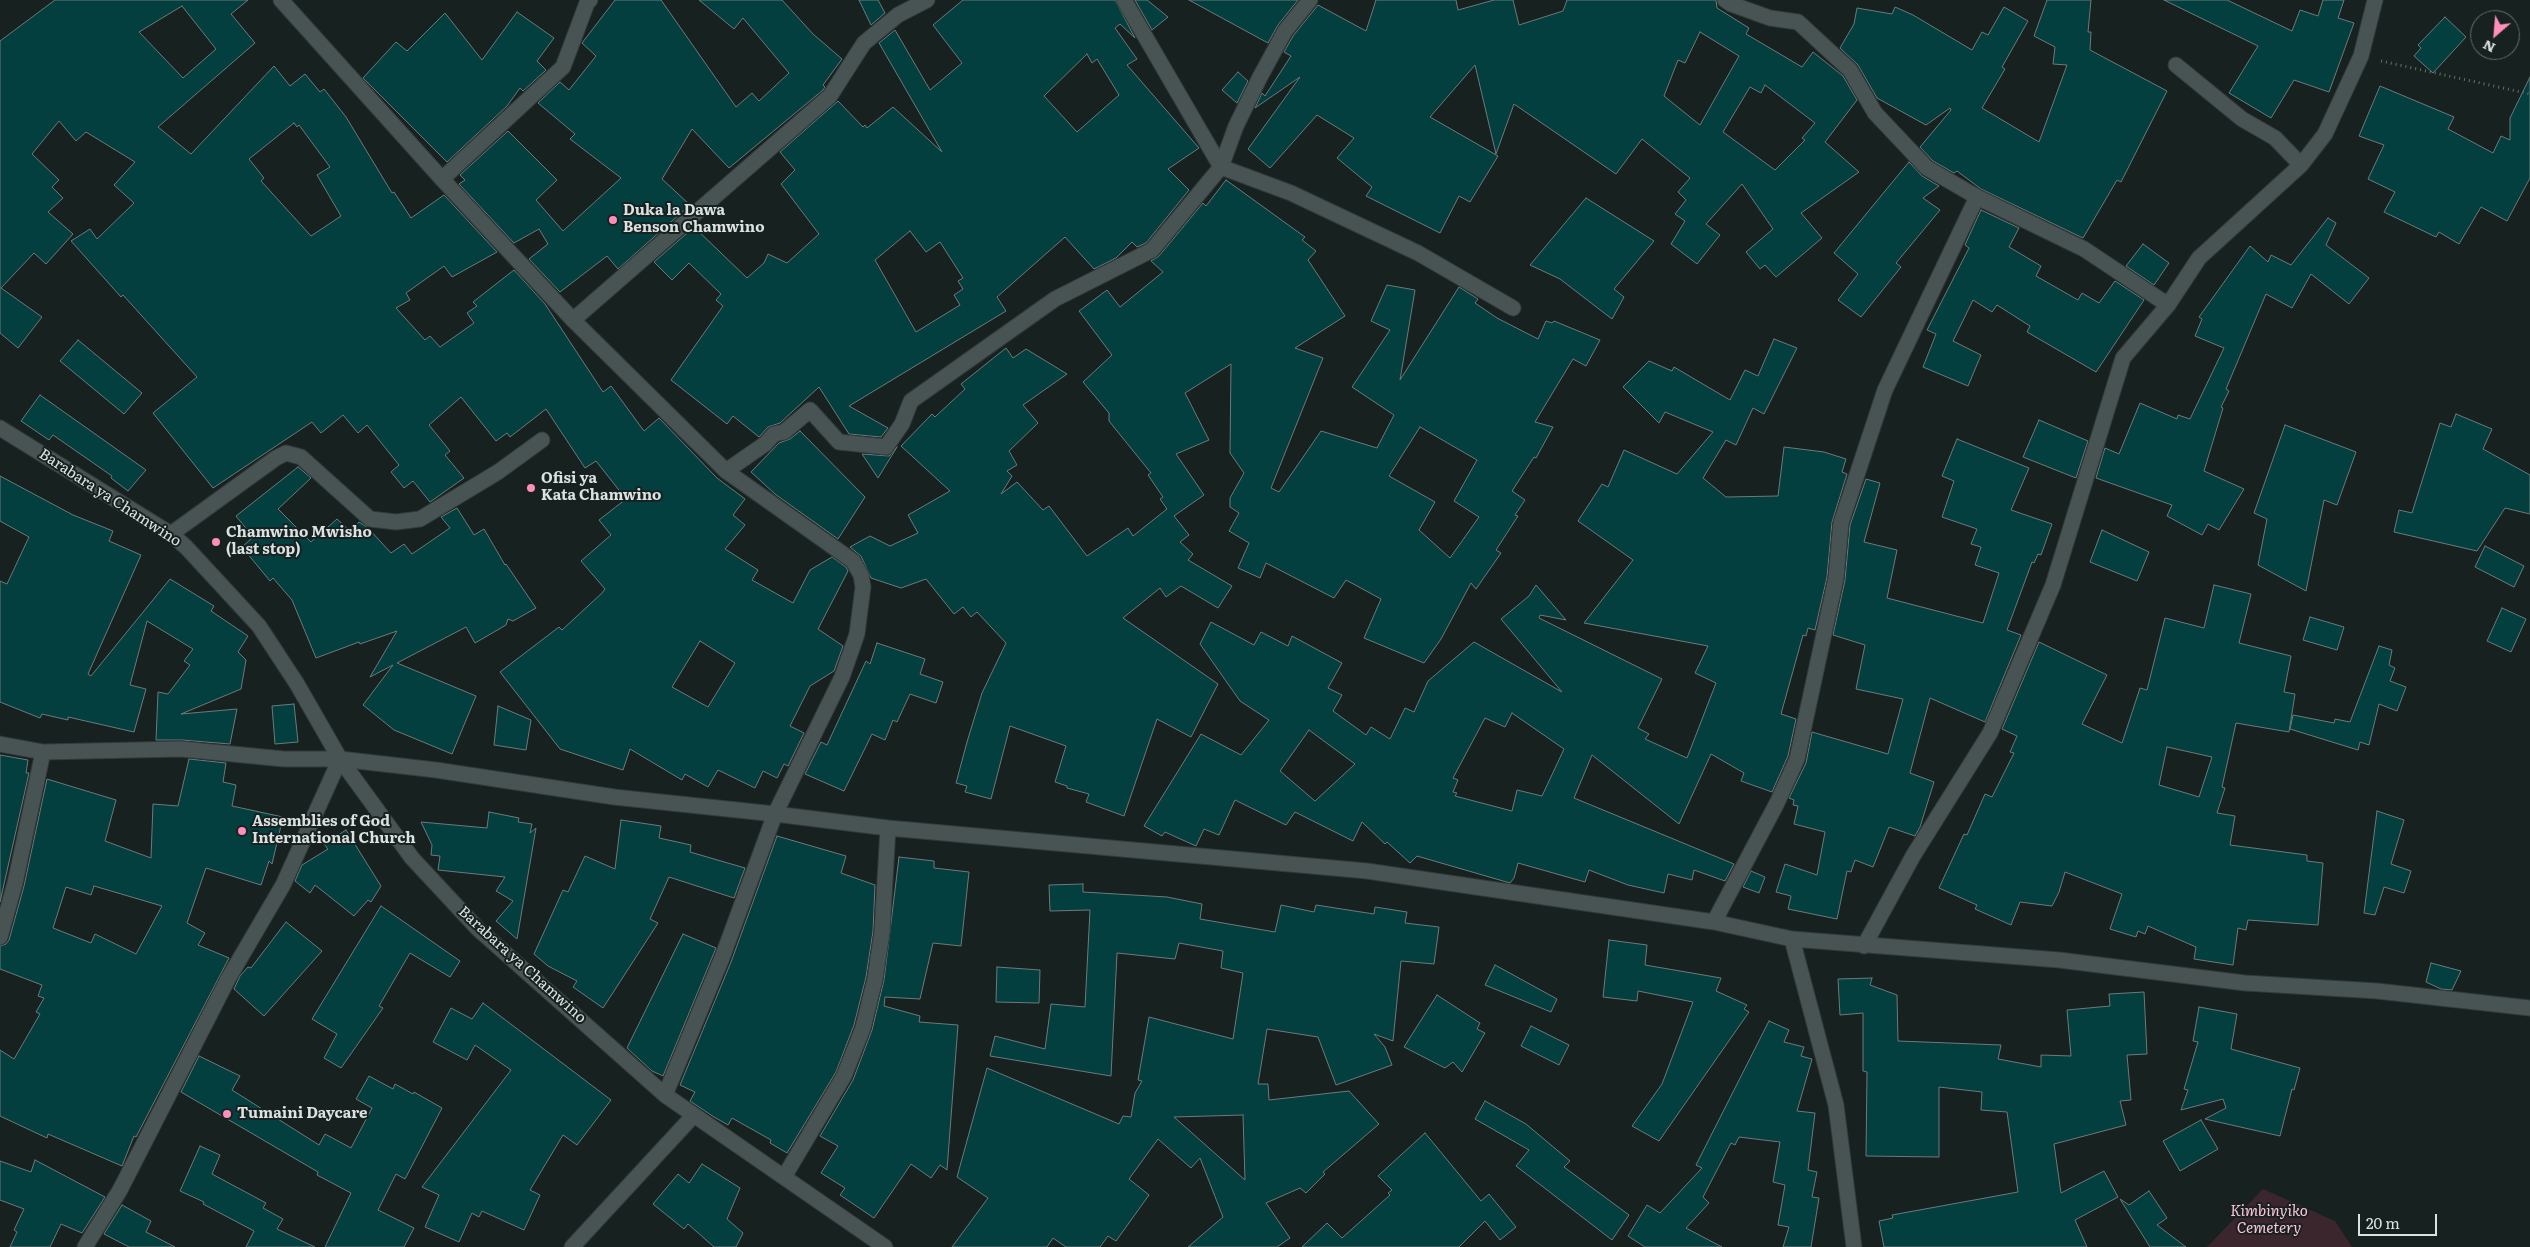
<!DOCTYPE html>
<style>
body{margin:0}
#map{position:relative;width:2530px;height:1247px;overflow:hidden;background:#172120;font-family:Literata,serif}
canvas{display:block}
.north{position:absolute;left:2470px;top:10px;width:50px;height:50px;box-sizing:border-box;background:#172120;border:1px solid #656e6d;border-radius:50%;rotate:207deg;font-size:14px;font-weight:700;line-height:20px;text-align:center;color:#dbe2e1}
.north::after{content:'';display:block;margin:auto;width:18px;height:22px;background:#ff8eba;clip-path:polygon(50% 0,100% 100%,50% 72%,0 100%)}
.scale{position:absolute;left:2358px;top:1214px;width:79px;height:22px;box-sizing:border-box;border:2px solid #dbe2e1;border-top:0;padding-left:6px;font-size:15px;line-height:18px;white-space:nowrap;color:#dbe2e1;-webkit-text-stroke:4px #172120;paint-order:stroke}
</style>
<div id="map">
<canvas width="2530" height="1247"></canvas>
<div class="north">N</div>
<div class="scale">20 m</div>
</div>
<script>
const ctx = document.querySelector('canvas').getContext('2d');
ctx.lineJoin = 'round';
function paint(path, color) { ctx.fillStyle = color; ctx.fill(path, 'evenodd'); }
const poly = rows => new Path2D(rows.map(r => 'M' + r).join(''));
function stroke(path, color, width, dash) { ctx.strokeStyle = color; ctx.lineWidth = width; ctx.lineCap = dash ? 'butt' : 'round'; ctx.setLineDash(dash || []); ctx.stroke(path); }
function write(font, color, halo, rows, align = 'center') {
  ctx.font = font + ' Literata,serif'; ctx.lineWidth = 4; ctx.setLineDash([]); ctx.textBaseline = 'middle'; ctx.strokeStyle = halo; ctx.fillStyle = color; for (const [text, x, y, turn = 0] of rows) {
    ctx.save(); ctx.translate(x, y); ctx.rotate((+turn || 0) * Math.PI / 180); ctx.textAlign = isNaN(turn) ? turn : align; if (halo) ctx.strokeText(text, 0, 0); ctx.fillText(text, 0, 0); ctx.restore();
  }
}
paint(poly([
 [2263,1189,2335,1221,2352,1247,2207,1247]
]), '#3c262e');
const building = poly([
 [55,0,248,0,231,14,255,43,158,127,191,154,274,66,290,86,305,74,320,92,324,89,346,117,392,193,394,192,411,218,444,195,497,252,452,277,444,266,406,293,410,300,396,308,425,340,430,336,440,347,474,323,467,313,477,306,473,302,514,270,545,304,603,392,611,386,644,431,659,418,717,478,745,499,733,515,745,525,725,549,758,570,752,580,793,603,810,570,832,557,846,567,848,571,818,629,843,646,834,671,810,686,790,726,804,733,788,766,784,764,777,778,763,771,755,788,718,770,708,787,685,774,682,780,630,749,623,770,560,749,500,672,559,627,562,630,602,593,605,589,581,561,611,535,599,520,626,499,596,461,585,468,546,409,510,437,507,433,496,441,461,397,429,425,450,451,445,455,464,478,430,502,413,481,404,488,391,472,399,465,367,425,358,433,343,415,321,433,312,422,213,488,153,413,197,377,123,295,121,297,71,241,90,229,97,239,134,203,114,185,135,162,86,132,76,141,59,121,32,154,59,180,52,187,63,198,48,212,73,234,46,264,34,253,1,288,42,317,18,348,0,333,0,41,55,0],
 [182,6,216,49,183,78,139,32,182,6],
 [294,123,297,127,299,125,330,167,317,175,341,216,311,236,261,181,264,178,249,159,294,123],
 [700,641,735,663,708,707,672,687,700,641],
 [615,0,661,0,736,107,752,93,759,101,789,73,743,18,734,29,699,0,782,0,813,34,842,59,823,85,825,87,823,90,729,168,692,129,662,179,690,205,618,269,607,256,560,292,529,259,548,244,539,229,514,243,459,184,465,180,460,175,508,131,557,180,536,200,563,231,621,178,570,139,575,134,538,103,560,82,569,90,596,56,582,43,615,0],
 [859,0,878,0,885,13,871,25,859,0],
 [963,0,1115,0,1135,38,1120,24,1115,28,1137,59,1127,65,1199,148,1168,169,1189,190,1146,243,1137,247,1132,242,1116,258,1094,269,1065,237,997,297,1006,311,849,406,888,428,881,437,849,434,819,387,780,423,768,427,759,437,733,416,727,424,671,380,723,306,716,300,721,294,689,263,672,280,654,262,694,227,747,278,764,263,768,254,787,263,819,234,781,184,795,170,780,152,838,101,863,127,865,125,867,128,893,107,942,152,879,43,895,30,930,90,962,63,933,25,963,0],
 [1087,54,1092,63,1097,59,1119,95,1077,132,1044,96,1087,54],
 [910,231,926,252,940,242,963,278,958,281,963,289,954,295,960,305,916,332,875,260,910,231],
 [1135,0,1147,0,1168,17,1152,30,1135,0],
 [1189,0,1298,0,1278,25,1268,43,1189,0],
 [1376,0,1456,0,1458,10,1494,0,1513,0,1519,25,1563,11,1567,0,1716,0,1717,8,1749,28,1746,34,1802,67,1813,52,1843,76,1857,100,1825,142,1859,172,1801,213,1822,238,1776,277,1765,265,1760,269,1746,252,1773,229,1742,184,1706,224,1720,235,1697,264,1671,244,1685,221,1675,214,1686,200,1678,192,1690,178,1642,139,1616,174,1514,104,1496,154,1475,65,1430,117,1498,156,1470,202,1459,196,1440,233,1366,196,1372,187,1337,158,1354,138,1317,115,1270,168,1248,149,1300,77,1255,108,1262,93,1265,96,1291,56,1284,52,1293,36,1318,5,1366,31,1376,0],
 [1700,32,1739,56,1700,125,1664,96,1678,60,1685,63,1700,32],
 [1765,85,1815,123,1802,138,1805,140,1775,170,1723,132,1750,87,1761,93,1765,85],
 [2047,0,2091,0,2088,32,2091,32,2090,50,2167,91,2121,182,2117,180,2083,238,1981,189,1957,171,1954,173,1933,161,1920,147,1951,110,1950,108,1926,125,1877,98,1858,65,1840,48,1854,24,1857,8,1892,14,1895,7,1913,15,1972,50,1982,32,1988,35,2004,7,2028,21,2002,67,2005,69,1982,108,2039,142,2067,65,2053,64,2055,47,2034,36,2047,0],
 [2164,0,2227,0,2292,31,2300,10,2318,16,2323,0,2344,0,2338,18,2354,23,2329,92,2294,80,2271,118,2229,93,2258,46,2164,0],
 [517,12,554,38,537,61,546,70,523,91,520,88,507,106,447,162,363,78,396,42,407,51,445,13,482,60,517,12],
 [2445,17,2466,37,2433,73,2414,56,2421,48,2418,45,2445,17],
 [1238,72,1248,81,1237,103,1222,90,1238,72],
 [2530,77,2530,178,2507,221,2481,207,2459,244,2439,232,2436,237,2384,212,2395,192,2368,179,2384,145,2359,136,2380,86,2454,117,2448,129,2493,153,2501,136,2510,140,2510,118,2530,77],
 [1909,162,1922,176,1939,186,1923,198,1940,210,1896,263,1901,267,1861,317,1838,300,1858,274,1834,253,1909,162],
 [1226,180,1305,237,1302,240,1316,251,1308,260,1345,316,1295,348,1323,358,1271,488,1279,492,1321,431,1377,448,1394,415,1352,387,1390,330,1371,321,1387,285,1415,290,1400,380,1459,287,1478,299,1475,303,1497,318,1538,339,1546,321,1552,323,1554,321,1600,340,1586,366,1573,359,1535,422,1553,427,1536,458,1534,457,1512,491,1525,500,1515,515,1518,516,1496,550,1501,553,1476,589,1471,583,1441,639,1424,663,1364,638,1381,599,1346,580,1334,598,1266,563,1260,578,1238,568,1249,543,1229,531,1239,513,1230,507,1230,498,1244,473,1230,453,1231,364,1185,393,1209,440,1176,454,1204,495,1174,516,1189,535,1180,542,1193,554,1188,560,1232,586,1218,608,1181,586,1166,597,1160,588,1123,618,1218,684,1191,737,1157,719,1124,816,1086,802,1089,794,1067,788,1067,786,1055,782,1066,746,1010,726,991,799,965,792,967,786,956,783,967,742,982,693,1006,643,977,612,971,617,963,607,954,614,926,579,901,588,871,578,861,556,850,547,870,536,890,546,918,533,908,515,950,491,901,446,932,414,935,417,965,389,961,384,1006,348,1013,358,1026,349,1067,374,1023,405,1038,423,1009,451,1017,465,1007,471,1012,476,1001,494,1017,482,1043,510,1049,506,1087,556,1128,528,1133,536,1167,509,1160,499,1163,497,1148,475,1151,473,1109,421,1109,413,1083,382,1112,355,1079,311,1107,290,1120,307,1163,272,1151,261,1159,256,1203,203,1206,206,1226,180],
 [1420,427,1477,460,1454,501,1479,517,1450,558,1419,530,1435,502,1389,476,1420,427],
 [1586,198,1654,241,1614,289,1624,297,1612,319,1560,279,1530,265,1586,198],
 [1981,210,2019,228,2009,247,2041,266,2036,276,2078,300,2082,293,2099,303,2115,281,2144,300,2096,372,2027,332,2030,326,1997,305,1992,312,1973,300,1953,341,1981,355,1968,386,1923,367,1936,334,1927,330,1969,248,1965,245,1981,210],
 [2328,218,2336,223,2326,245,2369,278,2349,304,2311,274,2292,308,2266,294,2226,389,2229,391,2221,407,2223,408,2204,471,2244,489,2219,530,2208,524,2202,535,2167,516,2172,505,2096,478,2105,448,2119,454,2140,403,2177,419,2178,415,2190,419,2224,348,2195,336,2202,319,2199,317,2250,246,2268,262,2271,255,2291,265,2328,218],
 [2143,244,2169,263,2154,285,2126,266,2143,244],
 [1774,339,1797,348,1764,414,1753,408,1736,445,1726,440,1703,478,1726,497,1778,496,1784,447,1824,452,1846,459,1842,472,1847,474,1832,522,1827,577,1815,630,1808,628,1806,636,1803,635,1781,714,1796,719,1788,756,1772,792,1741,781,1744,773,1711,754,1679,824,1592,755,1574,798,1734,864,1725,881,1694,870,1692,880,1668,874,1664,893,1628,885,1589,870,1585,882,1518,863,1514,878,1510,883,1417,856,1410,863,1387,842,1385,844,1362,822,1353,841,1295,812,1286,825,1235,800,1219,835,1204,829,1196,846,1165,832,1162,836,1144,826,1201,734,1241,755,1269,720,1240,701,1200,644,1211,622,1254,645,1261,632,1288,646,1292,636,1342,663,1328,688,1342,695,1333,711,1366,735,1371,727,1390,739,1405,708,1414,712,1428,681,1474,642,1562,692,1501,619,1529,596,1536,585,1566,620,1540,615,1539,618,1662,679,1638,728,1649,734,1645,739,1687,758,1716,683,1695,673,1708,646,1584,623,1633,560,1578,521,1602,484,1608,487,1624,450,1677,474,1713,432,1665,412,1659,423,1623,387,1649,361,1672,371,1674,367,1730,400,1745,370,1758,376,1774,339],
 [1512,713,1564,749,1542,796,1517,790,1512,811,1455,796,1457,793,1453,792,1458,780,1453,778,1485,718,1505,727,1512,713],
 [1309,730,1355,764,1315,801,1280,771,1309,730],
 [78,340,142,393,124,414,60,361,78,340],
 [40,395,146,470,128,491,111,478,112,476,53,435,49,440,21,421,40,395],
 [2456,414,2492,429,2483,449,2530,475,2530,514,2505,508,2477,551,2394,532,2399,510,2412,513,2440,423,2451,427,2456,414],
 [2039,420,2088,441,2076,478,2023,457,2039,420],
 [2285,425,2356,452,2337,505,2324,500,2306,591,2258,565,2267,519,2254,513,2285,425],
 [800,431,865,497,838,539,775,494,751,472,779,443,790,439,800,431],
 [1957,439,2029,468,2011,510,2052,524,2041,555,2038,554,2034,563,2032,562,2007,630,2021,635,1985,722,1930,698,1910,773,1934,782,1920,827,1915,836,1889,827,1873,867,1855,860,1851,872,1847,871,1837,919,1788,909,1791,896,1776,892,1785,864,1817,875,1825,832,1794,824,1798,806,1793,805,1794,800,1789,798,1806,763,1812,732,1888,754,1903,699,1856,689,1865,645,1833,635,1845,580,1850,525,1866,479,1880,483,1864,542,1897,550,1887,598,1983,623,1999,573,1975,565,1981,547,1971,544,1977,529,1942,517,1954,481,1942,476,1957,439],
 [897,447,878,478,862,454,889,456,897,447],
 [298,467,311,478,278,509,311,542,337,519,350,531,359,522,368,528,391,553,404,544,412,554,450,528,441,517,457,508,474,535,484,529,505,565,506,564,536,608,513,621,508,619,506,625,475,643,466,627,397,663,476,696,452,754,394,730,363,705,393,665,370,677,397,631,360,644,359,642,316,658,292,600,273,578,270,581,242,547,253,537,236,516,298,467],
 [0,476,73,515,113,531,109,541,141,555,88,674,91,676,170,579,214,606,211,611,248,636,238,652,246,660,241,689,181,714,237,709,230,744,182,740,156,740,158,692,168,694,190,665,184,661,193,649,147,621,130,685,146,689,134,732,68,717,68,720,42,714,40,718,0,702,0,581,7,584,29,537,0,521,0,476],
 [2102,530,2149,552,2137,581,2090,562,2102,530],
 [2485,546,2524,566,2514,587,2475,567,2485,546],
 [2214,585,2251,594,2239,643,2291,656,2284,692,2295,694,2289,732,2236,723,2222,787,2225,788,2217,813,2235,816,2230,845,2307,855,2307,861,2323,863,2318,925,2248,920,2246,930,2238,928,2233,965,2194,959,2196,947,2148,926,2145,934,2138,931,2136,937,2110,929,2122,894,2065,872,2059,892,2052,906,2020,902,2011,925,1975,909,1977,905,1939,888,1964,834,1967,835,1985,794,1992,797,2014,753,2010,752,2017,736,2002,729,2039,642,2107,675,2082,724,2122,743,2140,688,2147,690,2165,618,2204,628,2214,585],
 [2167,747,2212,757,2199,797,2159,785,2167,747],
 [2502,608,2526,619,2511,652,2487,641,2502,608],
 [2310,617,2344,627,2337,650,2303,640,2310,617],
 [877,643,925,659,920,674,943,682,936,703,910,694,897,722,893,720,885,740,872,734,844,791,805,774,821,742,827,745,866,661,870,664,877,643],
 [2379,646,2392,650,2389,665,2395,668,2390,681,2406,687,2397,711,2379,704,2369,745,2360,742,2358,750,2290,729,2293,715,2334,723,2335,719,2350,722,2379,646],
 [294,704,298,742,275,744,272,706,294,704],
 [498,706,531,720,526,750,494,745,498,706],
 [0,755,28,760,26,773,29,773,0,902,0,755],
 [189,759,226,763,223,782,236,785,232,806,283,817,272,864,269,861,261,885,206,868,187,923,205,933,198,945,229,958,136,1137,134,1136,122,1166,48,1134,47,1138,0,1116,0,1050,14,1059,40,1014,36,1012,44,998,38,996,42,985,0,969,0,946,6,944,9,940,24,886,47,779,116,800,105,841,151,858,153,804,178,806,189,759],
 [94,886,162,906,136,954,95,934,91,943,53,928,66,887,91,895,94,886],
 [2377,811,2404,820,2391,864,2411,871,2404,893,2384,887,2375,915,2364,913,2377,811],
 [489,812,519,818,518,822,532,824,530,833,536,828,517,939,496,921,513,901,496,891,505,877,438,870,440,856,431,855,432,845,421,822,487,828,489,812],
 [621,820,661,826,659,838,691,845,690,852,745,868,734,898,669,877,650,919,658,923,603,1008,573,987,577,981,548,966,534,954,563,890,568,892,585,856,615,869,621,820],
 [346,830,381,886,371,902,368,900,354,916,315,885,310,893,295,881,302,865,328,849,324,844,346,830],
 [777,836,846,856,841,873,875,885,873,931,866,977,854,1025,836,1072,787,1153,770,1143,771,1140,732,1118,728,1125,714,1117,690,1101,695,1092,680,1085,731,962,777,836],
 [899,857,934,861,934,868,969,872,961,946,933,943,920,999,885,997,884,1006,920,1016,919,1022,958,1025,947,1170,940,1165,931,1178,911,1164,874,1218,840,1195,845,1188,821,1173,838,1146,820,1136,853,1080,872,1030,884,980,899,857],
 [1751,871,1765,877,1759,893,1743,887,1751,871],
 [1083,884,1083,892,1167,897,1202,904,1200,919,1275,932,1281,905,1314,912,1316,905,1374,914,1375,907,1407,912,1405,923,1439,927,1434,964,1401,961,1393,1041,1374,1034,1385,1047,1392,1065,1336,1085,1318,1037,1267,1029,1258,1084,1268,1084,1269,1100,1349,1091,1379,1124,1323,1172,1325,1174,1306,1193,1300,1188,1266,1203,1290,1238,1277,1247,1188,1247,1223,1217,1200,1158,1191,1168,1158,1139,1129,1179,1149,1195,1116,1241,1108,1236,1100,1247,1066,1247,1053,1238,1047,1247,952,1247,988,1198,957,1177,987,1068,1119,1124,1123,1116,1131,1117,1135,1093,1142,1081,1138,1080,1149,1017,1233,1039,1243,973,1221,968,1223,951,1179,943,1175,959,1117,953,1111,1076,990,1056,995,1036,1045,1049,1051,1004,1085,1007,1090,910,1050,911,1049,885,1083,884],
 [1243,1115,1245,1180,1174,1117,1243,1115],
 [381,906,460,961,450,977,410,953,379,1006,383,1008,341,1068,324,1058,337,1034,312,1019,381,906],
 [286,922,322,951,264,1016,234,989,240,976,248,967,251,968,286,922],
 [683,934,716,948,663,1076,652,1071,627,1048,683,934],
 [1609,940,1647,945,1645,965,1721,978,1716,991,1747,1005,1744,1009,1749,1012,1659,1141,1632,1126,1662,1084,1693,1002,1638,991,1637,1001,1603,997,1609,940],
 [2431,963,2461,971,2452,990,2441,989,2426,982,2431,963],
 [1495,965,1557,999,1551,1012,1485,985,1495,965],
 [997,967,1040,970,1039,1003,996,1002,997,967],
 [1872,978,1870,985,1897,995,1898,1041,2001,1045,1998,1059,2041,1067,2041,1055,2071,1056,2067,1010,2110,1006,2109,994,2144,992,2147,1054,2127,1055,2131,1100,2120,1101,2126,1125,2054,1144,2061,1193,2104,1171,2118,1197,2075,1220,2087,1247,1884,1247,1879,1221,1893,1218,1892,1215,2018,1192,2007,1112,1981,1110,1982,1092,1939,1087,1939,1157,1866,1156,1867,1072,1863,1071,1863,1013,1840,1015,1838,979,1872,978],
 [1437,995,1480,1023,1477,1029,1485,1033,1462,1072,1453,1062,1445,1068,1404,1047,1437,995],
 [483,1003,611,1100,577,1145,563,1135,530,1190,540,1195,524,1230,482,1211,479,1217,472,1213,459,1242,425,1227,439,1195,422,1187,511,1070,475,1045,467,1060,433,1042,451,1008,472,1019,483,1003],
 [2199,1007,2237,1014,2231,1049,2300,1068,2294,1090,2292,1089,2280,1136,2205,1119,2226,1108,2223,1099,2181,1110,2188,1090,2184,1089,2198,1042,2193,1041,2199,1007],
 [1769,1021,1789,1030,1784,1042,1804,1047,1801,1056,1812,1059,1797,1111,1815,1113,1808,1170,1817,1172,1812,1197,1819,1198,1811,1247,1783,1247,1789,1227,1778,1225,1785,1185,1773,1182,1780,1142,1739,1137,1735,1145,1731,1143,1703,1197,1709,1203,1686,1228,1722,1247,1645,1247,1628,1236,1647,1205,1660,1213,1702,1168,1696,1165,1769,1021],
 [1531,1026,1569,1045,1559,1065,1521,1046,1531,1026],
 [199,1056,240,1076,232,1090,319,1145,325,1134,351,1148,372,1108,356,1099,369,1076,393,1089,395,1084,413,1094,414,1092,442,1108,405,1179,396,1174,378,1210,414,1228,404,1247,325,1247,351,1193,317,1175,318,1172,181,1092,199,1056],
 [1485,1101,1526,1124,1570,1161,1564,1167,1629,1215,1612,1240,1516,1166,1529,1150,1475,1119,1485,1101],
 [2201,1120,2218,1149,2180,1171,2163,1141,2201,1120],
 [1425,1133,1481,1201,1489,1194,1516,1227,1500,1240,1485,1221,1459,1247,1302,1247,1327,1223,1342,1238,1390,1195,1388,1193,1392,1190,1378,1176,1425,1133],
 [200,1146,220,1155,212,1174,266,1203,263,1208,283,1219,277,1229,315,1247,246,1247,254,1231,203,1204,204,1202,180,1191,200,1146],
 [35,1160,105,1197,82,1233,61,1224,50,1247,10,1247,17,1232,14,1230,24,1209,0,1200,0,1161,31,1172,35,1160],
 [702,1164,740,1188,727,1219,743,1233,736,1247,714,1247,688,1224,684,1229,653,1204,678,1174,689,1183,702,1164],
 [2149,1191,2167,1218,2157,1225,2186,1247,2150,1247,2120,1199,2129,1205,2149,1191],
 [122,1205,151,1221,146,1232,175,1247,129,1247,104,1234,122,1205]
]);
paint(building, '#023f3e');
stroke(building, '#6e7a79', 1);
const minor = poly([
 [281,0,442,179,573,320,726,471,853,561,861,575,863,587,857,634,842,677,775,814,722,958,665,1095],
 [1124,0,1221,167,1291,193,1418,253,1513,308],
 [1725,0,1731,4,1770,18,1798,22,1850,70,1875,113,1927,168,1977,197,2084,249,2168,305],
 [2176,65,2242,119,2275,138,2301,165],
 [442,179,563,67,587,3,590,0],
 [573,320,830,96,864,43,898,15,927,0],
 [0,428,171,534,186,547,259,626,297,684,340,759,412,858,478,929,665,1095,885,1247],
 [726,471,765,444,774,434,784,432,810,410,839,442,886,447,902,424,911,401,1055,299,1152,250,1221,167,1236,126,1260,77,1285,31,1310,0],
 [171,534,276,458,286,453,301,457,370,519,396,522,420,519,498,472,542,440],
 [0,744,43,752,181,749,284,759,340,759,436,770,614,797,775,814,888,828,1367,871,1714,922,1792,939,2059,960,2245,983,2377,991,2530,1008],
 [1714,922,1777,803,1797,759,1836,578,1841,523,1885,390,1977,197],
 [0,937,15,883,43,752],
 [1792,939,1836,1105,1854,1247],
 [1864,946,1913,856,1990,733,2053,585,2123,358,2168,305,2199,258,2301,165,2325,134,2361,56,2375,0],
 [784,1177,844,1076,863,1028,875,979,882,932,888,828],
 [85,1247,120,1190,228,979,283,885,340,759],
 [572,1247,694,1115]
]);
stroke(minor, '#333a39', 17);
stroke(poly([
 [2381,61,2530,94]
]), '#676f6e', 3, [1, 4]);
stroke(minor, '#485353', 15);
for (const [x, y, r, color] of [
 [613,220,5,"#ff8eba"],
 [531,488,5,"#ff8eba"],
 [216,542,5,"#ff8eba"],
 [242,831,5,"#ff8eba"],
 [227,1114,5,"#ff8eba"]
]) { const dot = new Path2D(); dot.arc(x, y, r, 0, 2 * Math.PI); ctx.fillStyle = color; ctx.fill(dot); stroke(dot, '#172120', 2); }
write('bold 15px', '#dbe2e1', '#172120', [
 ["Duka la Dawa",623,211],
 ["Benson Chamwino",623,228],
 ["Ofisi ya",541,479],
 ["Kata Chamwino",541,496],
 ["Chamwino Mwisho",226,533],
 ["(last stop)",226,550],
 ["Assemblies of God",252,822],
 ["International Church",252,839],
 ["Tumaini Daycare",237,1114]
], 'left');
write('15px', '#dbe2e1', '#172120', [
 ["Barabara ya Chamwino",110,498,33],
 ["Barabara ya Chamwino",522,965,42]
]);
write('italic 15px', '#fdc5d8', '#172120', [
 ["Kimbinyiko",2269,1212],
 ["Cemetery",2269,1229]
]);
</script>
